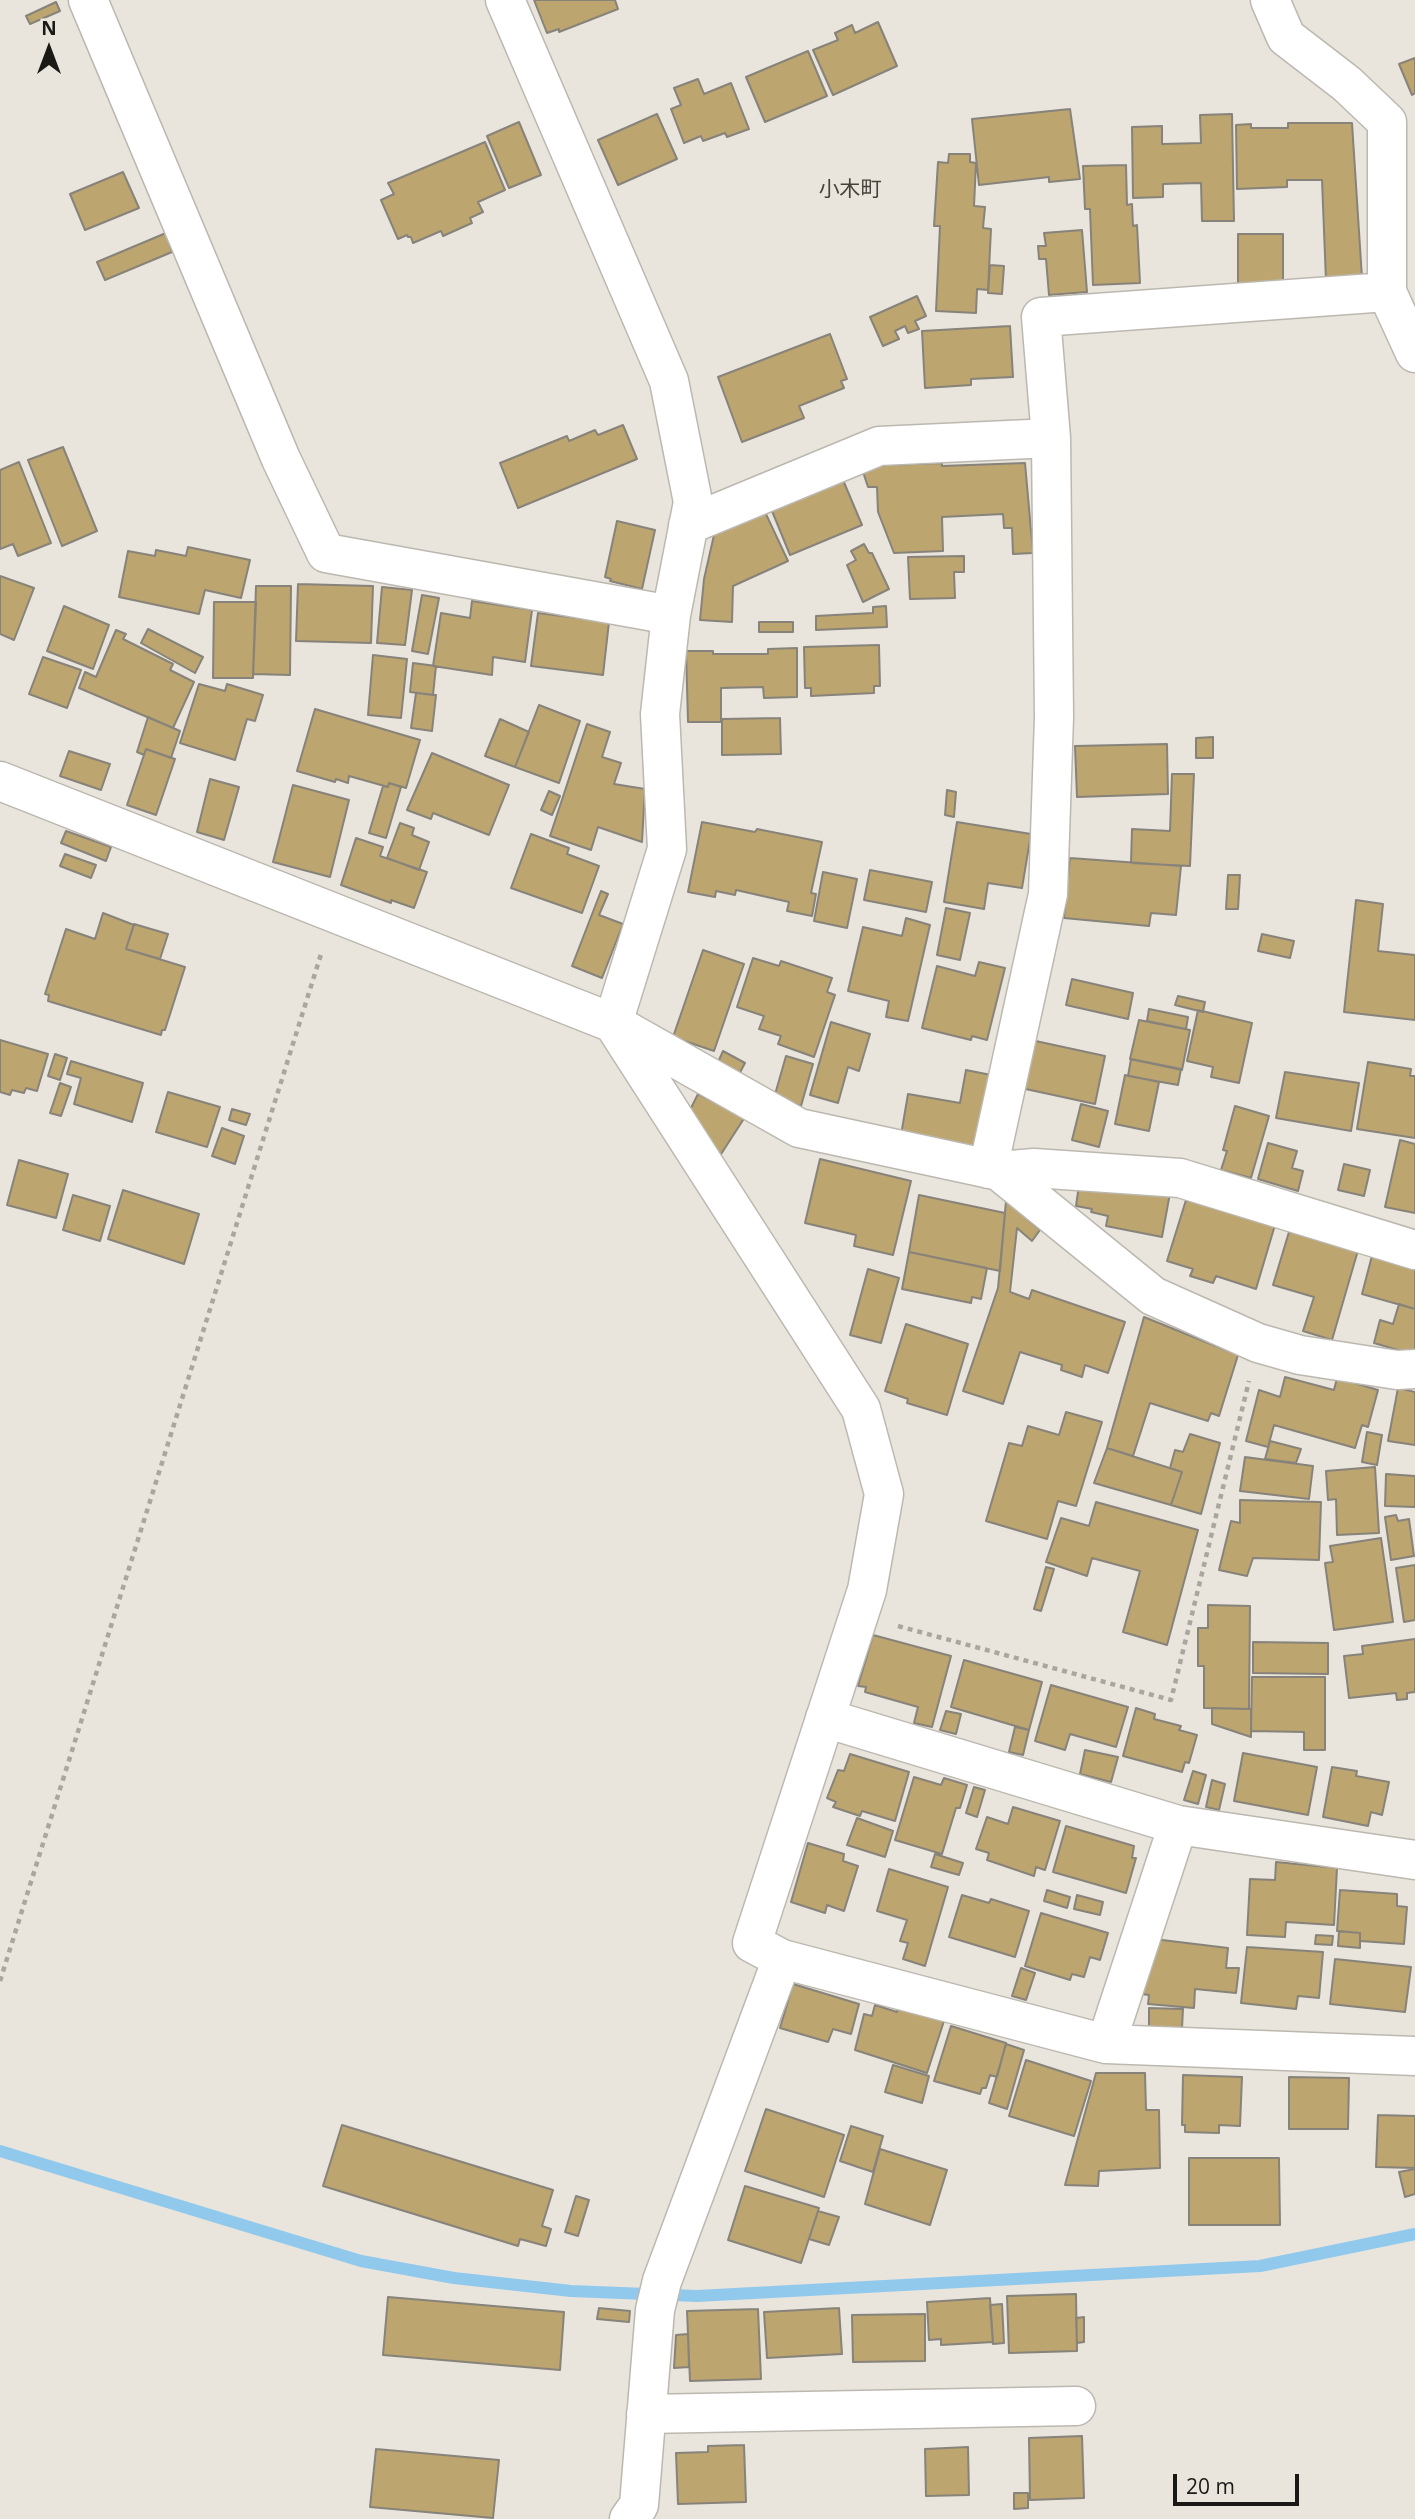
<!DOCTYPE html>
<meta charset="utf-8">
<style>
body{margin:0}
#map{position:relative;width:1415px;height:2519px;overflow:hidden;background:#e9e5dd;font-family:"Open Sans",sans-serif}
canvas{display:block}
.north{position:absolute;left:14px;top:14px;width:70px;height:70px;-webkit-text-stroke:5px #e9e5dd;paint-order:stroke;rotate:0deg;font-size:19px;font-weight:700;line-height:28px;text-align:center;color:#1a1916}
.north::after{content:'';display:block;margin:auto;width:24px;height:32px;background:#1a1916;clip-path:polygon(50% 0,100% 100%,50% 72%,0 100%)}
.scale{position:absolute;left:1173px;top:2474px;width:126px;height:32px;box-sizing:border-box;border:4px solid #1a1916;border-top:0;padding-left:9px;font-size:21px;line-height:24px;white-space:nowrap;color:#1a1916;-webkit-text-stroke:5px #e9e5dd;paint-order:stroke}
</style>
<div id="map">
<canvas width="1415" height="2519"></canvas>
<div class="north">N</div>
<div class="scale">20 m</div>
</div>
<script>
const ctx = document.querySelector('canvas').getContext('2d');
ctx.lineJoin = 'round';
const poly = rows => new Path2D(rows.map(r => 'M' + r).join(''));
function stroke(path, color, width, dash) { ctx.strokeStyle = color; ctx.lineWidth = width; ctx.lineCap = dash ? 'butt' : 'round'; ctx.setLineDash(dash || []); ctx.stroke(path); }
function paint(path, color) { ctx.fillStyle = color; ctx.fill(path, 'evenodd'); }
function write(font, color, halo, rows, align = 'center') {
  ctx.font = font + ' "Open Sans","Noto Sans JP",sans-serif'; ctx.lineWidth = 5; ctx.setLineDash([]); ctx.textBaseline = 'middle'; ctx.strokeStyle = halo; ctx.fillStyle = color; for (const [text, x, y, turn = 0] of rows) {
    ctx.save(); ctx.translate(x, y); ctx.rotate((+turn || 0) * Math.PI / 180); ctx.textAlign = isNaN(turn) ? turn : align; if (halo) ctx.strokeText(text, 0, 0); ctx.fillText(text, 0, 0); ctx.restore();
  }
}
stroke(poly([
 [0,2151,361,2261,454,2278,571,2291,697,2296,1260,2266,1415,2234]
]), '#91c9ed', 12);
const building = poly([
 [534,0,615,0,618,9,559,32,559,29,547,33,534,0],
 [56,2,60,11,30,24,26,16,56,2],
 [878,22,897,66,833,95,813,50,838,40,835,33,852,25,855,33,878,22],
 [808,51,827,96,765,122,746,77,808,51],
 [1415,58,1415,93,1412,95,1399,64,1415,58],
 [698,79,704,94,731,83,749,129,727,137,725,133,703,141,701,136,684,143,671,109,681,105,674,88,698,79],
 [1070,109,1080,179,1049,182,1049,177,979,185,972,119,1070,109],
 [657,114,677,159,618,185,598,140,657,114],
 [1232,114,1234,221,1202,221,1201,183,1163,184,1163,197,1133,198,1132,127,1162,126,1162,144,1201,143,1200,115,1232,114],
 [519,122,541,175,509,188,487,136,519,122],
 [1288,123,1352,123,1362,278,1326,281,1322,180,1287,180,1287,187,1237,189,1236,125,1251,124,1251,128,1288,128,1288,123],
 [485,142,505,190,478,202,483,212,470,218,472,223,443,236,441,231,413,243,411,237,408,237,407,235,398,239,381,200,394,194,388,183,485,142],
 [949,154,970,154,970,162,976,163,974,206,985,207,983,228,991,229,988,290,977,289,976,313,936,311,940,226,934,226,938,162,948,163,949,154],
 [1126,165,1127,205,1132,204,1133,226,1137,225,1140,283,1093,285,1090,209,1085,209,1083,166,1126,165],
 [123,172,139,208,85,230,70,194,123,172],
 [1082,230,1087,292,1049,295,1046,259,1039,259,1038,246,1046,246,1044,233,1082,230],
 [166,233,172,252,105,280,97,262,166,233],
 [1238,234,1283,234,1283,287,1238,287,1238,234],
 [990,265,1004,266,1002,294,988,293,990,265],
 [917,296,926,316,915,321,919,329,908,333,905,326,895,331,899,339,883,346,870,317,917,296],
 [1010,326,1013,377,971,379,971,385,925,388,922,331,1010,326],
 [830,334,847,379,841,381,844,388,799,406,804,418,742,442,718,377,830,334],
 [623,425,637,459,518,508,500,463,567,436,569,441,595,430,598,435,623,425],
 [63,447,97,531,62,546,28,460,63,447],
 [19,462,51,543,18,556,13,544,0,549,0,470,19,462],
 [942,463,942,466,1025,463,1033,553,1013,554,1012,528,1004,528,1003,514,942,517,943,551,894,553,878,512,877,487,868,487,861,466,942,463],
 [843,480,862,525,790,555,772,511,843,480],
 [765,512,788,561,733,586,732,622,700,620,704,579,714,535,765,512],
 [617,521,655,530,642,589,610,581,611,579,605,577,617,521],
 [864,544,869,553,872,553,889,589,863,602,847,565,856,560,851,551,864,544],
 [188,547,250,560,241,598,205,590,199,614,119,597,128,551,155,556,156,550,186,556,188,547],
 [964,556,964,572,954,572,955,598,910,599,908,557,964,556],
 [0,576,34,588,14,640,0,634,0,576],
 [298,584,373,586,371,643,296,641,298,584],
 [256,586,291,586,290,675,253,674,256,586],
 [382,587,412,590,405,645,377,643,382,587],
 [422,595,439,598,428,654,412,651,422,595],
 [472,601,532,610,525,662,493,657,492,675,433,666,441,613,470,618,472,601],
 [214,602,256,602,253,678,213,678,214,602],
 [64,606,109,625,93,669,47,651,64,606],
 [886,606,887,627,816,630,816,616,873,613,873,607,886,606],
 [538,613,609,622,603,675,531,666,538,613],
 [759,622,793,622,793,632,759,632,759,622],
 [148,629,203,657,195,673,141,643,148,629],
 [116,630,126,634,123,639,173,664,170,670,194,682,173,728,79,688,85,672,96,677,116,630],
 [879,645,880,686,874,686,874,693,811,696,811,688,805,688,804,647,879,645],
 [797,648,797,697,764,698,763,687,721,688,721,722,688,722,686,651,713,651,713,654,768,654,768,649,797,648],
 [373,655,407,659,401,718,368,715,373,655],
 [43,657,81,670,67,708,29,694,43,657],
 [413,663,436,666,433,695,410,692,413,663],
 [199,684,225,691,227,684,263,695,255,721,247,719,235,760,180,743,199,684],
 [416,693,436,695,432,731,411,728,416,693],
 [539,705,580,721,559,783,515,767,539,705],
 [315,709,420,740,406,788,389,783,388,787,349,776,348,783,336,779,335,782,297,771,315,709],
 [148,717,180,731,171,758,146,749,144,755,137,752,148,717],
 [780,718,781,754,722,755,722,719,780,718],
 [500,719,529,732,515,767,485,756,500,719],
 [587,724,610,732,602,757,621,763,614,784,645,789,642,842,598,827,591,850,550,836,587,724],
 [1213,737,1213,758,1196,758,1196,738,1213,737],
 [1167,744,1168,794,1077,797,1075,746,1167,744],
 [146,749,175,759,156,815,127,805,146,749],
 [69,751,110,764,101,790,60,776,69,751],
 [432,753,509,785,489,835,433,813,431,819,407,810,432,753],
 [1172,774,1194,774,1190,866,1131,863,1132,829,1170,831,1172,774],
 [210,779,239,787,224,840,197,832,210,779],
 [389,783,401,787,386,838,369,833,383,786,388,787,389,783],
 [293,785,349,800,330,877,273,862,293,785],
 [947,790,956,792,954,817,945,815,947,790],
 [549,791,560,796,552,815,541,810,549,791],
 [702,822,755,832,757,829,822,842,811,893,816,894,812,916,787,911,789,902,736,890,735,895,716,891,715,897,688,892,702,822],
 [957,822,1031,834,1022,888,988,883,984,909,944,902,957,822],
 [400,823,414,828,412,835,429,842,419,870,387,858,400,823],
 [66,831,111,847,106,861,61,843,66,831],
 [531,834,569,848,567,854,599,866,582,913,511,888,531,834],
 [356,838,383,847,380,856,427,872,414,908,391,900,391,903,341,885,356,838],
 [65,854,96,865,91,878,60,866,65,854],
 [1070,858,1181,866,1176,915,1151,913,1149,926,1064,918,1070,858],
 [870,870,932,882,926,912,864,900,870,870],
 [823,872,857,879,847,928,814,921,823,872],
 [1228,875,1240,875,1238,909,1226,909,1228,875],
 [601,891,608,894,599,915,623,924,602,978,572,966,601,891],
 [1356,900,1383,904,1378,951,1415,955,1415,1020,1344,1012,1356,900],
 [946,908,970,913,960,960,937,955,946,908],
 [103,913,134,925,126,949,185,967,165,1030,162,1030,161,1035,48,1001,49,995,45,994,66,929,95,939,103,913],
 [906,918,930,925,908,1021,886,1017,889,1001,848,991,863,927,902,936,906,918],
 [134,924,168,934,160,959,126,949,134,924],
 [1262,934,1294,941,1290,958,1258,951,1262,934],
 [703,950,744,964,714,1051,673,1037,703,950],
 [753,958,779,966,781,961,832,978,827,992,835,995,814,1057,778,1044,781,1036,759,1029,764,1016,737,1007,753,958],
 [979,962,1005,968,987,1040,972,1036,971,1040,922,1028,937,966,975,976,979,962],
 [1072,979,1133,993,1128,1019,1066,1005,1072,979],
 [1178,996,1205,1002,1203,1012,1175,1005,1178,996],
 [1149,1009,1188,1017,1186,1029,1147,1021,1149,1009],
 [1198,1010,1252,1023,1239,1083,1211,1077,1213,1067,1187,1061,1198,1010],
 [1139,1020,1190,1030,1182,1070,1130,1059,1139,1020],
 [831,1022,870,1034,859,1071,848,1067,838,1103,810,1095,831,1022],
 [0,1040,48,1054,37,1091,26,1088,24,1093,12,1090,10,1095,0,1092,0,1040],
 [1031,1040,1105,1056,1095,1104,1021,1088,1031,1040],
 [723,1051,745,1063,736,1080,715,1069,723,1051],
 [55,1054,67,1058,60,1080,48,1076,55,1054],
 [786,1056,813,1064,801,1106,774,1098,786,1056],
 [1131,1059,1181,1069,1178,1085,1128,1076,1131,1059],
 [71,1061,143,1083,132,1122,74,1104,81,1078,67,1074,71,1061],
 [1368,1062,1411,1069,1410,1076,1415,1076,1415,1138,1357,1129,1368,1062],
 [966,1070,991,1075,977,1155,900,1141,908,1094,960,1103,966,1070],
 [1285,1072,1359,1083,1351,1131,1276,1118,1285,1072],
 [1125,1075,1159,1082,1149,1131,1115,1124,1125,1075],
 [60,1083,71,1087,61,1116,50,1113,60,1083],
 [168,1092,220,1107,207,1147,156,1132,168,1092],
 [698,1094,745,1117,714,1165,684,1122,698,1094],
 [1081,1104,1108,1111,1099,1147,1072,1140,1081,1104],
 [1235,1106,1269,1116,1251,1178,1221,1170,1227,1151,1223,1150,1235,1106],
 [232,1109,250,1114,246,1125,229,1120,232,1109],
 [222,1128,244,1136,235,1164,212,1156,222,1128],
 [1400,1140,1415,1144,1415,1213,1385,1207,1400,1140],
 [1268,1143,1297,1151,1292,1168,1303,1171,1298,1191,1258,1179,1268,1143],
 [820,1159,911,1181,893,1255,854,1246,856,1235,805,1223,820,1159],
 [19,1160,68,1174,56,1218,7,1205,19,1160],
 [1344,1164,1370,1170,1364,1196,1338,1190,1344,1164],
 [1080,1178,1170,1193,1162,1237,1106,1226,1108,1216,1091,1212,1092,1209,1076,1206,1080,1178],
 [123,1190,199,1214,184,1264,108,1239,123,1190],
 [73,1195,110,1206,100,1241,63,1230,73,1195],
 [919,1195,1005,1213,1000,1271,909,1252,919,1195],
 [1186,1200,1275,1225,1256,1289,1216,1276,1213,1283,1190,1276,1193,1269,1167,1261,1186,1200],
 [1006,1201,1040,1230,1032,1241,1017,1228,1010,1292,1029,1299,1032,1290,1125,1322,1108,1373,1085,1365,1082,1377,1061,1370,1062,1365,1020,1352,1003,1404,963,1391,998,1288,1006,1201],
 [1292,1222,1361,1240,1332,1340,1303,1331,1314,1297,1273,1285,1292,1222],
 [1374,1248,1415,1260,1415,1309,1362,1294,1374,1248],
 [909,1252,987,1268,981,1299,972,1297,971,1303,902,1289,909,1252],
 [868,1269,899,1278,881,1343,850,1335,868,1269],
 [1399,1304,1415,1309,1415,1352,1408,1353,1374,1343,1380,1320,1393,1324,1399,1304],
 [1144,1317,1238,1355,1219,1416,1211,1413,1208,1421,1150,1403,1133,1456,1107,1448,1144,1317],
 [906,1324,968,1344,947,1415,907,1403,908,1399,885,1391,906,1324],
 [1285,1377,1334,1390,1337,1378,1378,1390,1368,1427,1362,1425,1355,1448,1274,1425,1268,1447,1246,1441,1259,1390,1280,1397,1285,1377],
 [1398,1388,1415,1392,1415,1445,1388,1441,1398,1388],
 [1066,1412,1102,1422,1076,1506,1058,1501,1047,1539,986,1521,1009,1443,1022,1446,1028,1426,1059,1435,1066,1412],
 [1367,1432,1382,1435,1377,1465,1362,1462,1367,1432],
 [1190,1434,1220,1443,1201,1514,1171,1505,1182,1472,1170,1468,1175,1450,1183,1452,1190,1434],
 [1270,1441,1301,1449,1296,1463,1265,1459,1270,1441],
 [1107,1448,1182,1472,1171,1505,1094,1483,1107,1448],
 [1245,1457,1313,1466,1309,1499,1240,1491,1245,1457],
 [1375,1467,1379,1533,1337,1535,1336,1499,1328,1500,1326,1471,1375,1467],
 [1386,1474,1415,1476,1415,1507,1385,1506,1386,1474],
 [1240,1500,1321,1502,1319,1560,1253,1558,1247,1576,1219,1570,1231,1521,1240,1523,1240,1500],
 [1096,1502,1198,1530,1167,1645,1123,1632,1140,1571,1092,1558,1087,1576,1046,1562,1061,1518,1089,1526,1096,1502],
 [1396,1515,1398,1521,1409,1519,1414,1556,1391,1560,1385,1517,1396,1515],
 [1381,1538,1393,1622,1334,1630,1325,1563,1333,1562,1330,1546,1381,1538],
 [1415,1565,1415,1620,1404,1622,1396,1568,1415,1565],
 [1046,1567,1054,1569,1041,1611,1034,1609,1046,1567],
 [1208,1605,1250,1606,1249,1709,1204,1708,1204,1666,1198,1666,1198,1628,1208,1628,1208,1605],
 [873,1635,951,1656,932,1727,914,1723,918,1707,865,1692,866,1687,858,1686,873,1635],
 [1415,1639,1415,1692,1407,1693,1407,1699,1397,1700,1396,1693,1349,1698,1344,1656,1363,1654,1362,1646,1415,1639],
 [1253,1642,1328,1643,1328,1674,1253,1673,1253,1642],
 [964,1660,1042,1682,1029,1730,951,1707,964,1660],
 [1252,1677,1325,1677,1325,1750,1304,1750,1304,1732,1251,1731,1252,1677],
 [1051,1685,1128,1707,1116,1747,1070,1734,1065,1750,1035,1741,1051,1685],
 [1136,1708,1155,1714,1154,1719,1181,1726,1179,1730,1197,1735,1189,1763,1185,1762,1182,1772,1123,1756,1136,1708],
 [1212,1708,1251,1709,1251,1737,1212,1724,1212,1708],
 [946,1711,961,1714,956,1734,940,1730,946,1711],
 [1015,1727,1029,1730,1023,1755,1009,1752,1015,1727],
 [1085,1750,1118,1757,1111,1782,1080,1774,1085,1750],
 [1243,1753,1317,1767,1308,1815,1234,1801,1243,1753],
 [850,1754,909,1772,895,1821,862,1811,860,1816,833,1807,836,1802,827,1798,838,1770,844,1771,850,1754],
 [1332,1767,1357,1771,1356,1776,1389,1782,1382,1815,1371,1812,1368,1826,1323,1817,1332,1767],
 [1193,1771,1206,1775,1198,1804,1184,1800,1193,1771],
 [914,1777,941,1785,944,1778,967,1785,960,1808,956,1808,942,1854,895,1840,914,1777],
 [1212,1780,1225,1784,1219,1810,1206,1807,1212,1780],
 [974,1787,985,1790,977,1817,966,1813,974,1787],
 [1013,1807,1060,1821,1045,1870,1036,1867,1034,1876,987,1860,989,1853,976,1849,987,1817,1008,1824,1013,1807],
 [857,1818,893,1831,885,1857,847,1845,857,1818],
 [1066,1826,1134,1846,1132,1858,1136,1858,1126,1893,1053,1872,1066,1826],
 [808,1843,844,1854,843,1861,858,1866,844,1911,827,1905,825,1913,791,1902,808,1843],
 [935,1854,963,1863,959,1875,931,1867,935,1854],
 [1276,1862,1337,1868,1334,1925,1286,1922,1285,1937,1247,1935,1250,1879,1275,1880,1276,1862],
 [889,1869,948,1887,925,1966,903,1959,908,1943,900,1941,907,1920,877,1911,889,1869],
 [1047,1890,1070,1897,1067,1908,1044,1901,1047,1890],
 [1340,1890,1397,1894,1397,1906,1407,1907,1404,1944,1360,1941,1360,1933,1337,1931,1340,1890],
 [962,1895,989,1903,991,1899,1029,1911,1015,1957,949,1937,962,1895],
 [1077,1895,1103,1902,1100,1915,1074,1909,1077,1895],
 [1041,1913,1108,1933,1100,1960,1090,1957,1084,1977,1072,1974,1070,1980,1025,1966,1041,1913],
 [1339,1931,1360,1933,1360,1948,1338,1946,1339,1931],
 [1316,1935,1333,1936,1332,1945,1315,1944,1316,1935],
 [1154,1939,1228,1948,1226,1968,1239,1968,1236,1993,1195,1989,1194,2008,1148,2004,1149,1995,1141,1994,1154,1939],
 [1247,1947,1323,1952,1319,1998,1298,1996,1296,2009,1241,2003,1247,1947],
 [1335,1959,1411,1967,1405,2012,1330,2004,1335,1959],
 [1021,1968,1035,1973,1026,2000,1012,1996,1021,1968],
 [793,1984,859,2004,851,2034,833,2029,828,2042,780,2028,793,1984],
 [875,2005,897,2012,899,2007,944,2021,927,2073,855,2050,864,2014,872,2016,875,2005],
 [1149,2008,1183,2009,1182,2028,1149,2028,1149,2008],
 [951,2026,1006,2043,997,2077,990,2075,986,2088,982,2088,980,2094,934,2081,951,2026],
 [1006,2044,1024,2050,1007,2109,989,2103,1006,2044],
 [1026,2060,1091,2081,1074,2136,1009,2116,1026,2060],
 [893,2065,929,2076,922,2103,885,2092,893,2065],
 [1096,2073,1145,2073,1146,2110,1159,2110,1160,2168,1099,2171,1098,2186,1065,2185,1096,2073],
 [1183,2075,1242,2077,1240,2126,1219,2125,1219,2133,1185,2132,1185,2125,1182,2125,1183,2075],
 [1289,2077,1349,2078,1348,2129,1289,2129,1289,2077],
 [766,2109,844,2135,824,2197,745,2171,766,2109],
 [1378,2115,1415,2116,1415,2168,1376,2167,1378,2115],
 [342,2125,553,2190,542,2226,551,2229,546,2246,520,2239,518,2246,323,2186,342,2125],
 [851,2126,883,2136,873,2172,840,2161,851,2126],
 [880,2149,947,2170,930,2225,865,2204,880,2149],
 [1189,2158,1279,2158,1280,2225,1189,2225,1189,2158],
 [1415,2169,1415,2194,1405,2197,1399,2172,1415,2169],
 [745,2186,819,2208,801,2263,728,2240,745,2186],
 [576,2196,589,2200,578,2236,565,2232,576,2196],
 [818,2211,839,2217,829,2245,809,2239,818,2211],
 [1076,2294,1077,2351,1009,2353,1007,2296,1076,2294],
 [388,2297,564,2312,560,2370,383,2355,388,2297],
 [990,2298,993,2342,941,2345,941,2339,929,2340,927,2302,990,2298],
 [1002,2304,1004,2343,993,2344,990,2305,1002,2304],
 [599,2308,630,2311,629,2322,597,2319,599,2308],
 [839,2308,842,2354,767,2358,764,2312,839,2308],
 [758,2309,761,2379,690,2381,687,2311,758,2309],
 [925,2314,925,2361,853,2362,852,2315,925,2314],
 [1084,2317,1084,2342,1077,2343,1076,2318,1084,2317],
 [688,2334,689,2367,674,2368,676,2335,688,2334],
 [1082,2436,1084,2498,1030,2500,1029,2438,1082,2436],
 [744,2445,746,2502,678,2504,676,2453,708,2452,708,2446,744,2445],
 [968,2447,969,2495,926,2496,925,2449,968,2447],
 [376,2449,499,2460,493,2518,370,2507,376,2449],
 [1014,2493,1028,2493,1028,2508,1014,2509,1014,2493]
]);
paint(building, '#bca56e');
stroke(building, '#87837b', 2);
const minor = poly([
 [88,0,281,459,326,553,671,615],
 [505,0,669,381,693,502,671,615,660,714,667,849,613,1023,861,1409,884,1494,867,1590,752,1943,782,1959,1106,2044,1415,2056],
 [1270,0,1286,37,1347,84,1387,122,1387,292,1415,353],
 [688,525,879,446,1051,438,1041,317,1387,292],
 [0,781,613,1023,799,1128,999,1171,1034,1168,1180,1178,1415,1250],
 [988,1169,1048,894,1054,717,1051,438],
 [999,1171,1153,1296,1258,1343,1300,1355,1397,1370,1415,1369],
 [825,1718,1178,1825,1415,1860],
 [1106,2044,1178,1825],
 [646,2414,1076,2406],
 [629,2519,639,2505,655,2310,662,2281,782,1959]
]);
stroke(minor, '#bcb8b0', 41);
stroke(poly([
 [898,1626,1171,1700,1249,1381],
 [0,1981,322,951]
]), '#a9a69f', 4.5, [5, 5]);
stroke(minor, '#fff', 38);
write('21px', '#45423b', '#e9e5dd', [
 ["小木町",850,190]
]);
</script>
